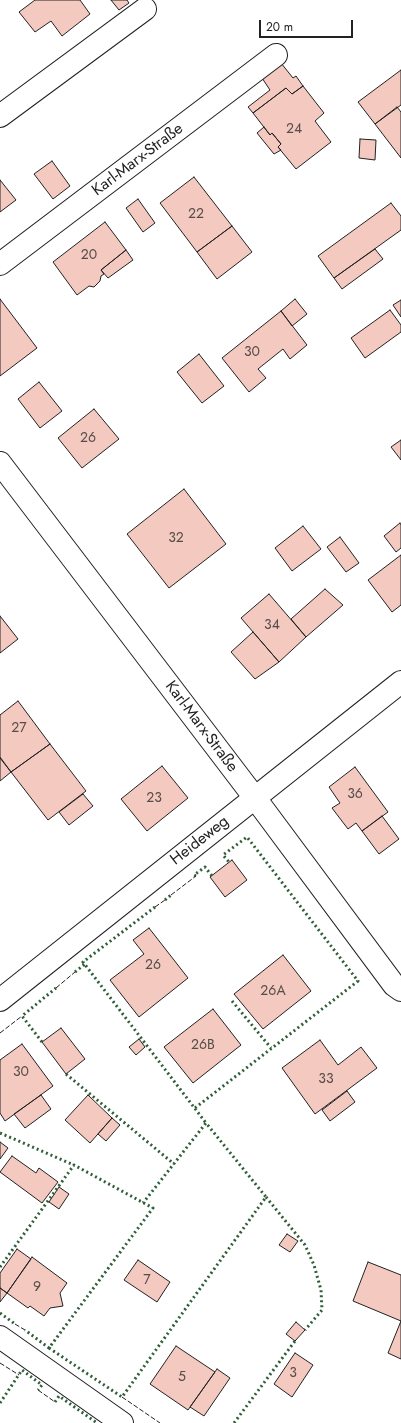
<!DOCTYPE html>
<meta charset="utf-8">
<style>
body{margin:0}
#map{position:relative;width:401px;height:1423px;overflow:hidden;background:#fff;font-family:Jost,sans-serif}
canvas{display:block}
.scale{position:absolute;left:259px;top:20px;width:94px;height:18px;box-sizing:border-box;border:2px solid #222;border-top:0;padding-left:5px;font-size:12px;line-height:14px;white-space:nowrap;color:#222;-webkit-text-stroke:3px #fff;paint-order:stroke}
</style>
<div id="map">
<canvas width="401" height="1423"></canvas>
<div class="scale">20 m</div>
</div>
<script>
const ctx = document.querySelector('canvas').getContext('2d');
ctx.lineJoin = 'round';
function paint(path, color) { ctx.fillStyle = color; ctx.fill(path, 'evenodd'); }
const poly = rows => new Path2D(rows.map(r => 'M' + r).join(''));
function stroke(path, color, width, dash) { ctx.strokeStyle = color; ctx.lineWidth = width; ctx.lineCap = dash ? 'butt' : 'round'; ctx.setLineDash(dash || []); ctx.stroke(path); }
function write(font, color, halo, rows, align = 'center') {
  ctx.font = font + ' Jost,sans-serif'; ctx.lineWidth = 3; ctx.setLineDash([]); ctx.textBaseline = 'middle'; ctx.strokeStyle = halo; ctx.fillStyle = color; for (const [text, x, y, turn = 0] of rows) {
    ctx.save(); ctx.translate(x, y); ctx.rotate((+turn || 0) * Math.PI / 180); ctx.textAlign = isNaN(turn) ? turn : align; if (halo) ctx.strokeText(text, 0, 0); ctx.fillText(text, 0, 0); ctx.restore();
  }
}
const building = poly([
 [35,0,80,0,90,14,62,36,51,21,35,32,19,12,35,0],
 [111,0,127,0,129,3,119,10,111,0],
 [281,63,293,78,296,76,303,86,292,94,286,88,253,113,248,107,270,90,262,78,281,63],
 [401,70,401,105,375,124,358,102,401,70],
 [303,86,324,113,315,121,331,142,296,169,278,147,281,144,272,133,270,135,253,113,286,88,292,94,303,86],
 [397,107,401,112,401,158,375,124,397,107],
 [264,127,270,135,272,133,281,144,278,147,281,150,274,154,257,133,264,127],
 [360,139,376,140,375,160,359,158,360,139],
 [52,161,70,186,53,199,34,174,52,161],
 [194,177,232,226,197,252,160,203,194,177],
 [0,180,16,200,0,212,0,180],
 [138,199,155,223,143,232,126,208,138,199],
 [391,203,401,216,401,230,334,278,318,256,391,203],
 [105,222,126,250,101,270,104,274,101,276,100,281,94,287,89,286,77,295,53,262,105,222],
 [232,226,252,252,217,279,197,252,232,226],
 [375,249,383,259,342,289,334,278,375,249],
 [126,250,133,260,108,278,101,270,126,250],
 [0,299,37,348,0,376,0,299],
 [295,299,307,314,292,326,281,311,295,299],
 [401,300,401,317,393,305,401,300],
 [390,310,401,325,401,332,365,358,351,338,390,310],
 [281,311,307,345,290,359,283,349,258,369,266,378,249,392,222,358,281,311],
 [199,354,224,386,202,403,177,372,199,354],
 [39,382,62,411,40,428,18,399,39,382],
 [94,409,119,439,82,468,58,438,94,409],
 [401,440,401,460,391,447,401,440],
 [184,489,226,544,169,588,127,534,184,489],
 [400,523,401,525,401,548,396,552,384,536,400,523],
 [303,526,321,549,292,571,275,548,303,526],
 [340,537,359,563,346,572,327,547,340,537],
 [401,555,401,605,392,612,368,580,401,555],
 [325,589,343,605,306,637,291,619,325,589],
 [269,594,306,637,279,662,241,618,269,594],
 [0,616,18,639,0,653,0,616],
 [253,632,279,662,255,679,231,652,253,632],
 [18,701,50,744,11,772,0,757,0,715,18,701],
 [50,744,86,791,48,820,11,772,50,744],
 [0,758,11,772,0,781,0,758],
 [162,766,188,798,147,831,121,799,162,766],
 [355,767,388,812,362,831,356,823,348,829,332,808,340,803,329,787,355,767],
 [83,794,93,806,69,825,59,812,83,794],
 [382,816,399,839,379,854,362,831,382,816],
 [232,860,247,880,225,897,210,877,232,860],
 [149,928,188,978,139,1017,110,980,144,954,133,940,149,928],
 [283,955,311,991,263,1029,234,994,283,955],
 [213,1009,241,1045,193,1083,164,1047,213,1009],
 [61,1028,85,1059,66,1074,42,1042,61,1028],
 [139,1039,145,1047,136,1055,129,1047,139,1039],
 [320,1040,338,1065,361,1047,377,1068,315,1114,282,1068,320,1040],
 [22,1044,53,1086,5,1121,0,1113,0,1060,22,1044],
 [347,1091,355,1102,330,1121,322,1110,347,1091],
 [41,1095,51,1109,25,1128,14,1114,41,1095],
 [88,1095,112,1118,90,1143,65,1120,88,1095],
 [112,1118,120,1125,106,1141,98,1134,112,1118],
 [0,1142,8,1148,0,1159,0,1142],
 [12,1156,36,1173,39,1168,58,1182,42,1203,0,1172,12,1156],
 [59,1187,69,1194,59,1209,49,1202,59,1187],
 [287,1234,298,1241,290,1252,279,1245,287,1234],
 [17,1249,31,1259,7,1293,0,1288,0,1273,17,1249],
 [32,1257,67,1283,60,1293,63,1306,50,1308,44,1316,30,1306,28,1308,7,1293,32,1257],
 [138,1260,170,1282,157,1302,124,1280,138,1260],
 [368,1262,401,1275,401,1321,353,1301,368,1262],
 [0,1288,7,1293,0,1302,0,1288],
 [401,1321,401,1359,388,1353,401,1321],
 [296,1322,305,1330,295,1341,286,1334,296,1322],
 [176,1346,215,1372,188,1410,150,1384,176,1346],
 [295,1353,313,1365,292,1397,274,1384,295,1353],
 [217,1369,230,1378,204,1416,190,1407,217,1369]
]);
paint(building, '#f3c9c0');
stroke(building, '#222', 1);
const minor = poly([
 [0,116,145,9],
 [0,264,276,55],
 [0,1000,401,682],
 [0,1337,122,1423]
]);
const tertiary = poly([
 [0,463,255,798,394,985,401,990]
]);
stroke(minor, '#222', 24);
stroke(tertiary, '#222', 24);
stroke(minor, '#fff', 22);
stroke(tertiary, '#fff', 22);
stroke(poly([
 [196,876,194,875,205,867,212,876],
 [165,900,171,895],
 [155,907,83,962,206,1123],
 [75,972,85,964],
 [232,1001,271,1048],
 [42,1042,22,1016,56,988],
 [66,1074,174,1164],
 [195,1108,358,981,247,837,223,855,229,862],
 [0,1133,74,1165],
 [266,1197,305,1245,314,1265,321,1290,322,1310,305,1330],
 [0,1267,74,1165,153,1208,49,1348,25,1330],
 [0,1313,15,1324],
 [49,1348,122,1397,266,1197,206,1123,143,1203],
 [55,1402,59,1396,97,1423],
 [0,1403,22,1370,42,1385,38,1390],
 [234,1423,295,1341]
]), '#2f5e38', 3, [2, 3]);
stroke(poly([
 [171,895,196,876],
 [155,907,165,900],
 [56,988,75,972],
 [0,1033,22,1016],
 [15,1324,25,1330],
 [0,1363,19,1375],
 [38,1390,55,1402],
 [122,1397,160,1423]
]), '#222', 1, [5, 2]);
write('14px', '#564c4a', null, [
 ["24",294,130],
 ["22",196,215],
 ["20",89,256],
 ["30",252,353],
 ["26",88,439],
 ["32",176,539],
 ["34",272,626],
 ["27",19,729],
 ["36",355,795],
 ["23",154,799],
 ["26",153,966],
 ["26A",273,992],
 ["26B",203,1046],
 ["30",21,1073],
 ["33",326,1080],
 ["7",147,1281],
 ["9",37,1288],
 ["3",293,1374],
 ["5",182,1378]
]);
write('16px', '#222', '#fff', [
 ["Karl-Marx-Straße",138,160,-37],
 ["Karl-Marx-Straße",201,727,53],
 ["Heideweg",200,841,-38]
]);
</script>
